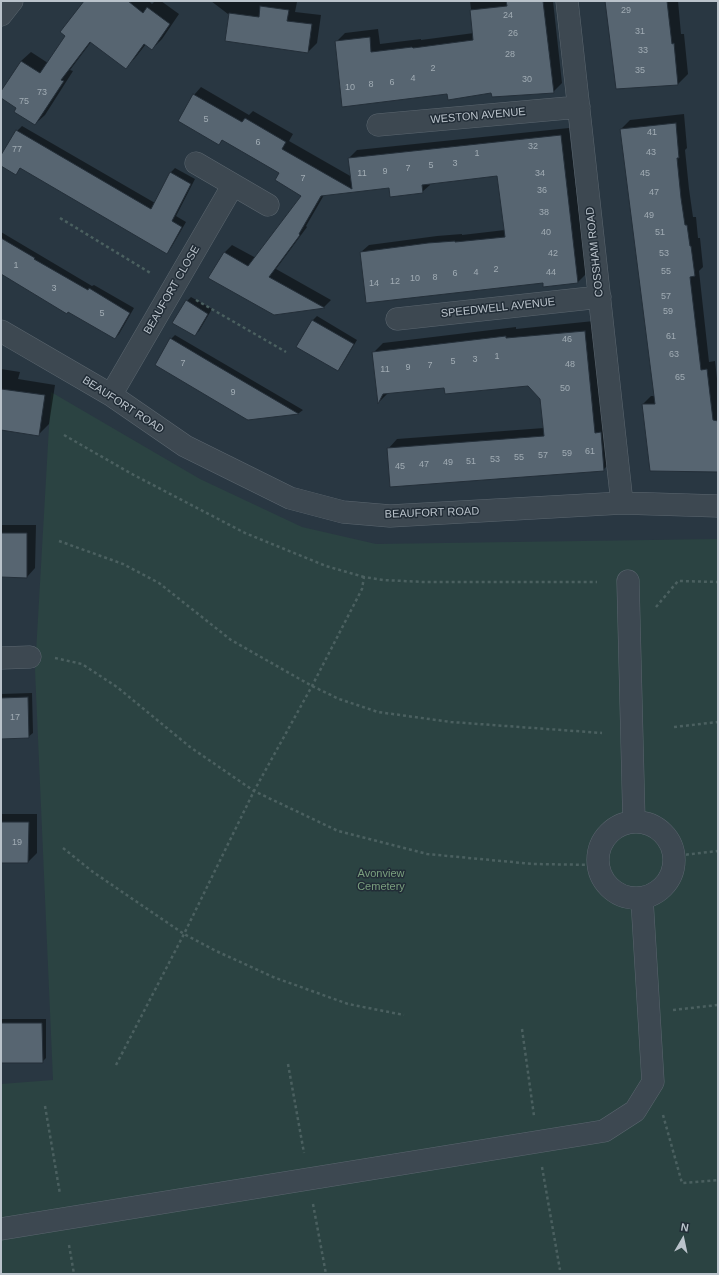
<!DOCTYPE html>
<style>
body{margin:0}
#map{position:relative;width:719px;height:1275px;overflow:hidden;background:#293742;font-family:Arial,sans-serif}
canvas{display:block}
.frame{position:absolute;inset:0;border:2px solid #bac3cb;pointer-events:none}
.north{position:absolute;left:663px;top:1219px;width:40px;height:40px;-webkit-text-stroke:3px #222d37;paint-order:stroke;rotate:9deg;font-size:11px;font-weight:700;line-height:16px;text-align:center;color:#bac3cb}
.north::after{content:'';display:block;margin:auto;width:14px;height:18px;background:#bac3cb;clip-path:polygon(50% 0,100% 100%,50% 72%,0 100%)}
</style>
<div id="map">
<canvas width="719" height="1275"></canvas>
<div class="frame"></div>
<div class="north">N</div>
</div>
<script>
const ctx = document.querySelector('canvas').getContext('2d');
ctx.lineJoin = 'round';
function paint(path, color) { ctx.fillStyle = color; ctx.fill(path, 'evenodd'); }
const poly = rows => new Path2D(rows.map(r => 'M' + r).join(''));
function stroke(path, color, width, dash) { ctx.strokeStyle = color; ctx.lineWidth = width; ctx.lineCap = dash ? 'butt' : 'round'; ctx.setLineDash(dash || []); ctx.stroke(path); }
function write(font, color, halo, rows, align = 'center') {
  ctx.font = font + ' Arial,sans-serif'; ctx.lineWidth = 3; ctx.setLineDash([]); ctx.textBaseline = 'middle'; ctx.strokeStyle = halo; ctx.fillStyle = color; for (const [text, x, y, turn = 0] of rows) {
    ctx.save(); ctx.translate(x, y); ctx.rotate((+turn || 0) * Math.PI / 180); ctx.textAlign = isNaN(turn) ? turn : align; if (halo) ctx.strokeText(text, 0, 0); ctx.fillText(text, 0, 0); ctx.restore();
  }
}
paint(poly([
 [51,392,200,479,302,527,376,544,718,539,718,1274,545,1274,545,1273,534,1274,1,1274,1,1084,53,1080,35,670]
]), '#2b4342');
paint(poly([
 [85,1,149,1,152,4,155,1,161,1,179,14,162,39,152,49,146,44,135,58,126,67,91,42,70,70,73,71,45,115,35,124,18,108,1,97,1,93,21,61,31,52,48,63,66,36],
 [211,1,297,2,295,12,321,15,317,43,308,52,271,47],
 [470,1,553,1,562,83,553,92,492,92,448,93,336,42,345,33,378,29,380,44,421,39,421,40,474,33],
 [606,1,678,1,681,34,684,34,688,74,678,84,617,88],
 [201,87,249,115,253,111,293,134,289,141,352,177,349,158,357,150,569,128,586,274,578,282,544,286,543,282,361,252,369,245,437,236,462,234,462,235,505,230,498,175,430,183,430,185,422,192,390,187,324,195,306,226,307,227,276,269,331,300,324,307,274,314,210,278,225,252,232,245,256,258,303,195,280,173,223,140,219,144,194,95],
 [684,114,687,148,685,150,689,189,693,217,696,217,698,238,700,238,703,267,699,271,709,362,715,361,718,387,718,471,643,404,651,396,655,396,621,129,630,120],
 [22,126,155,203,170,173,175,168,195,179,176,216,186,222,171,248,166,252,21,168,15,174,1,165,1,157,17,131],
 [1,232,92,286,94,285,134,308,119,334,115,338,1,273],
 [191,297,212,309,199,331,194,335,187,301],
 [317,316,357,340,342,365,338,370,298,346,313,320],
 [594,321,613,460,603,470,388,449,397,439,544,428,541,398,528,385,445,387,388,393,379,402,373,353,383,343,516,327,516,329],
 [175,335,303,410,299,413,249,419,171,339],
 [1,369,20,372,18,379,55,385,49,424,38,435,1,421],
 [1,525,36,525,35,568,27,577,1,576],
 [32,693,33,733,28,737,1,738,1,694],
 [1,814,37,814,37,853,28,862,1,862],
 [1,1019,46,1019,46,1058,42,1062,1,1062]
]), '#0007');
const building = poly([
 [84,1,128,1,143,13,147,7,170,24,152,50,144,44,126,69,90,42,61,80,64,81,35,125,14,112,16,108,1,98,1,91,21,61,40,73,65,36,60,32,84,1],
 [506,1,543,1,554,93,492,97,491,93,448,100,447,94,342,107,335,41,370,37,371,52,412,47,413,48,473,40,470,10,507,6,506,1],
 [605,1,667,1,672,44,674,43,678,85,616,89,605,1],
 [260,6,289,10,287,21,312,24,308,53,225,41,229,13,259,17,260,6],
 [193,94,242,122,245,118,286,142,282,149,352,189,348,158,561,135,578,283,543,287,543,283,366,303,360,252,428,243,455,241,455,242,505,237,497,176,422,185,423,193,390,197,389,188,321,196,299,234,300,235,269,277,325,308,274,315,208,278,224,252,248,266,301,196,275,180,279,173,222,140,219,145,178,121,193,94],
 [676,123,679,158,677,158,681,198,685,225,687,225,690,246,691,246,695,276,690,277,701,370,707,369,713,420,718,421,718,472,650,471,642,404,655,404,620,129,676,123],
 [16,130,151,209,170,172,191,184,172,221,182,227,167,254,20,168,16,175,1,166,1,155,16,130],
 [1,238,35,258,34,259,88,290,89,288,130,313,115,339,68,312,67,314,1,274,1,238],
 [186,300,208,314,195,336,172,323,186,300],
 [312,320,354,344,338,371,296,347,312,320],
 [585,331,595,433,601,432,604,471,390,487,387,448,544,436,540,399,528,386,445,394,444,388,383,394,378,404,372,352,506,336,506,338,585,331],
 [170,338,212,363,299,414,248,420,246,419,155,365,170,338],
 [1,389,45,395,39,436,1,430,1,389],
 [1,533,27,533,27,578,1,577,1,533],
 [28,697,29,738,1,739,1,698,28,697],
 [1,822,29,822,28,863,1,863,1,822],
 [1,1023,42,1023,43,1063,1,1063,1,1023]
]);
paint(building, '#576571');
stroke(building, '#242f39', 1);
const minor = poly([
 [567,1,622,503],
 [1,15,12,1],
 [378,125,579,107],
 [196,163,268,205],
 [397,319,600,297],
 [1,331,111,395,185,446,290,498,343,512,390,516,622,503,718,506],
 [111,395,233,185],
 [628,581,634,822],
 [1,658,30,657],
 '598 860a38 38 0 1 1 76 0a38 38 0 1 1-76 0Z',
 [1,1229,604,1131,635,1111,653,1082,642,899]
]);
stroke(minor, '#5b666f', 23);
stroke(poly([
 [60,218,152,274],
 [196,300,286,352],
 [64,435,130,473,245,533,326,566,364,577],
 [59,541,123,564,159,583,231,640,312,686,339,699,378,712,451,722,602,733],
 [656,607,678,581,718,582],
 [55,658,82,664,117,687,190,747,254,791,338,831,427,854,533,864,598,865],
 [674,727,718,722],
 [63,848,93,872,184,934,216,951,273,977,348,1004,404,1015],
 [674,856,718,851],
 [673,1010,718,1005],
 [522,1029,534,1116],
 [288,1064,304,1153],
 [116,1065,184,934,254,791,312,686,362,589,364,577,383,580,424,582,597,582],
 [45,1106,60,1194],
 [663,1115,682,1183,718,1180],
 [542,1167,560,1270],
 [313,1204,326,1274],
 [69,1245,74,1274]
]), '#4b6060', 2.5, [3, 3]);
stroke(minor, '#3d4851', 22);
write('9px', '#a1acb4', null, [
 ["29",626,11],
 ["24",508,16],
 ["31",640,32],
 ["26",513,34],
 ["33",643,51],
 ["28",510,55],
 ["2",433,69],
 ["35",640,71],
 ["4",413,79],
 ["30",527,80],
 ["6",392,83],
 ["8",371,85],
 ["10",350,88],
 ["73",42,93],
 ["75",24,102],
 ["5",206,120],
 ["41",652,133],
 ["6",258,143],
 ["32",533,147],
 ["77",17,150],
 ["43",651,153],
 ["1",477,154],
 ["3",455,164],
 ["5",431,166],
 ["7",408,169],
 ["9",385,172],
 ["11",362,174],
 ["34",540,174],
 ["45",645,174],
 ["7",303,179],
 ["36",542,191],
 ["47",654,193],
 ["38",544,213],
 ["49",649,216],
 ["40",546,233],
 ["51",660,233],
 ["42",553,254],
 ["53",664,254],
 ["1",16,266],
 ["2",496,270],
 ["55",666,272],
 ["4",476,273],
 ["44",551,273],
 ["6",455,274],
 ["8",435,278],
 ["10",415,279],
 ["12",395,282],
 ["14",374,284],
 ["3",54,289],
 ["57",666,297],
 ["59",668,312],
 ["5",102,314],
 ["61",671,337],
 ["46",567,340],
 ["63",674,355],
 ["1",497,357],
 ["3",475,360],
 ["5",453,362],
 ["7",183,364],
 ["48",570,365],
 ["7",430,366],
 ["9",408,368],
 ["11",385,370],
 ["65",680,378],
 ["50",565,389],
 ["9",233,393],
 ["61",590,452],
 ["59",567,454],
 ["57",543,456],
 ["55",519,458],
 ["53",495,460],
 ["51",471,462],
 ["49",448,463],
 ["47",424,465],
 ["45",400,467],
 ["17",15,718],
 ["19",17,843]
]);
write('11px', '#bac3cb', '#222d37', [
 ["WESTON AVENUE",478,116,-5],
 ["COSSHAM ROAD",595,252,-96],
 ["BEAUFORT CLOSE",172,290,-60],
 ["SPEEDWELL AVENUE",498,308,-6],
 ["BEAUFORT ROAD",123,405,33],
 ["BEAUFORT ROAD",432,513,-2]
]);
write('11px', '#7a9f7e', '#222d37', [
 ["Avonview",381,874],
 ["Cemetery",381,887]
]);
</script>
